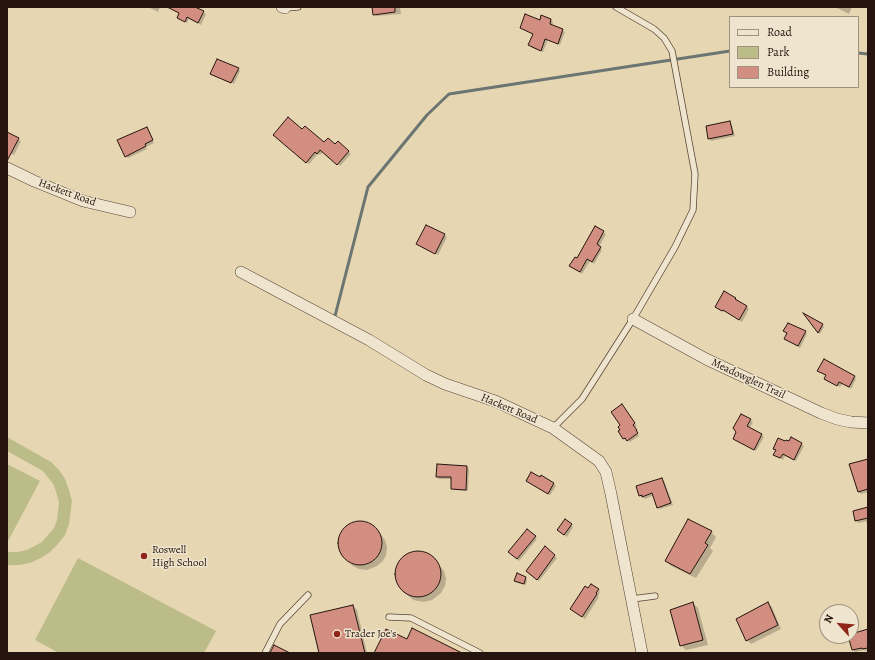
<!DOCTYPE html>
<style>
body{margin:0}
#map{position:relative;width:875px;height:660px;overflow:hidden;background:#e7d6b2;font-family:Alegreya,serif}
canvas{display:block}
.frame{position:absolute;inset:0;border:8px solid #25150e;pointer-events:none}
.legend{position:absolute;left:729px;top:16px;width:130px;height:72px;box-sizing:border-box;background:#efe4cd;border:1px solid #9e9181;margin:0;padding:5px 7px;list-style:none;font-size:12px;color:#25150e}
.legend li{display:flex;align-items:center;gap:8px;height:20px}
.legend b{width:20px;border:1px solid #9e9181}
.north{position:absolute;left:819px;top:604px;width:40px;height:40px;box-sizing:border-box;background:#efe4cd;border:1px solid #9e9181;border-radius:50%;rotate:297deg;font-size:11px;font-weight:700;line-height:16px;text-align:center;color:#25150e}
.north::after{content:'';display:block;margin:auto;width:14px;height:18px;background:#8f2418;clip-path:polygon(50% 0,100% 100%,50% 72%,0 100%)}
</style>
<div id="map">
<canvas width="875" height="660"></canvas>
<div class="frame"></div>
<ul class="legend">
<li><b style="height:5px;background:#efe4cd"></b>Road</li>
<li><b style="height:11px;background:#bbbc88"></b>Park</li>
<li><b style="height:11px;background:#d38e82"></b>Building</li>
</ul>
<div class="north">N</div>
</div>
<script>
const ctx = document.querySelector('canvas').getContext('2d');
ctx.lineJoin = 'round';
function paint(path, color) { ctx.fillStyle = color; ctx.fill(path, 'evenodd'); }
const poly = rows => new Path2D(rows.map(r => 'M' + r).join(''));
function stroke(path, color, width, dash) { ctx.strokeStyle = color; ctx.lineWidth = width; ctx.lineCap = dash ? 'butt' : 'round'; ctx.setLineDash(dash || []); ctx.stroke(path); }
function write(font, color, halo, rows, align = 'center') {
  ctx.font = font + ' Alegreya,serif'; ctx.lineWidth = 3; ctx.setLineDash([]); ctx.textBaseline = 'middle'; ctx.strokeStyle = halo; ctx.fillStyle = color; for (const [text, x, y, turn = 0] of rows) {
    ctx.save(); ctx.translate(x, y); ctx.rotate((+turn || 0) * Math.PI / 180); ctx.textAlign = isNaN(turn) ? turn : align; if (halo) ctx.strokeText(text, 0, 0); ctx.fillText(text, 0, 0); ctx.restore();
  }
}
paint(poly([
 [7,437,51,462,59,470,65,479,69,490,72,501,69,524,65,535,58,544,50,552,41,558,30,563,19,565,7,565,7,552,18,552,27,550,42,542,54,528,57,520,59,502,54,485,43,471,7,451],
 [7,464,40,481,7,543],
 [78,558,216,631,204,653,59,653,35,640]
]), '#bbbc88');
paint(poly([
 [148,7,160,7,158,12],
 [173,7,196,7,197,9,206,14,201,25,189,19,187,23,178,17,180,14,174,11,172,9],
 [373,7,400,7,401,14,376,16,374,14],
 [835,7,852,7,849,14],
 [551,20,553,22,552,26,565,32,560,45,548,40,543,52,532,48,530,45,534,35,521,28,540,21],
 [238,69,240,71,234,84,214,76,212,74],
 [730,122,732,125,735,136,711,141,709,138],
 [302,130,324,144,335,145,338,142,351,154,340,166,323,152,320,155,318,154,309,164,277,137],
 [149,131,154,143,146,147,147,149,128,158,126,156],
 [7,133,21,141,14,155,7,152],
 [426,226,447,237,438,255,417,244],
 [596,228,606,234,599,247,602,250,594,264,590,261,582,274,570,266,578,259],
 [735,298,749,309,742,322,725,311,724,312,719,309],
 [822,324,824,327,820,334,818,332],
 [784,331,805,332,807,334,800,348,788,341,788,334],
 [821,373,854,377,856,379,851,389,842,384,840,387,828,381,827,376],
 [624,408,637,426,635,427,639,436,630,442,628,440,626,441,619,432,621,430],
 [750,420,753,422,749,429,764,437,756,451,736,441],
 [791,438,804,446,796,461,785,456,783,460,777,457,776,451,774,449,785,443,789,442],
 [868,460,868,492,861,494,858,492],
 [467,467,469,469,468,491,454,490,452,488,452,479,439,479,437,476],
 [662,479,664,481,673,505,660,509,658,507,654,495,645,499,640,495],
 [527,481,554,484,556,486,550,495],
 [868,508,868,527,866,521,859,523,856,521,854,512],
 [689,521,711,532,716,537,710,548,713,551,696,578,671,566,666,561],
 [359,522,370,524,376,528,385,540,387,547,386,555,383,561,377,566,367,570,359,569,353,566,342,555,339,544,340,537,345,527,352,523],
 [571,525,573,527,567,537,558,530],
 [535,537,537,539,519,561,511,554],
 [545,548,557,558,539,581,529,574],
 [416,552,424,553,434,559,444,571,446,578,445,586,441,593,432,600,424,602,413,600,401,589,397,583,395,575,396,568,400,561,409,553],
 [525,577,527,580,526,585,518,583,515,581],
 [598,590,600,592,598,596,599,597,585,619,571,609],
 [693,603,698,608,708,645,686,650,681,645],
 [768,603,772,607,781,629,751,644,747,640],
 [353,606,357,610,367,653,320,653],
 [868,630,868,650,865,651,864,650,855,652,853,650,849,636]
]), '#0003');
stroke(poly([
 [858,53,868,54],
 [335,316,368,187,427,115,449,94,730,51]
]), '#6b7672', 3);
const building = poly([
 [167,7,195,7,204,11,198,23,187,17,185,22,177,18,179,13,167,7],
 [372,7,395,7,395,12,373,15,372,7],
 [525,14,540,20,541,15,551,19,550,24,563,29,558,44,545,39,541,51,528,45,533,34,520,28,525,14],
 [217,59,239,68,231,83,210,74,217,59],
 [288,117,302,129,305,126,324,142,328,138,335,144,338,141,349,151,337,165,320,150,317,154,315,152,306,163,273,135,288,117],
 [730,121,733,134,708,139,706,126,730,121],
 [147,127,153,140,145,144,146,146,125,157,117,140,147,127],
 [7,132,19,138,7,161,7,132],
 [426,225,445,234,435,254,416,244,426,225],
 [595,226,604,231,597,244,601,247,592,262,587,259,580,272,569,266,575,257,577,258,595,226],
 [724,291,736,298,735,299,747,306,739,320,723,310,722,311,715,307,724,291],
 [803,313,823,324,818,333,803,313],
 [788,323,806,331,798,346,784,339,787,333,783,331,788,323],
 [824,359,855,376,849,387,839,382,837,386,824,379,826,375,817,371,824,359],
 [622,404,635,423,633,425,637,430,636,430,638,433,627,441,625,438,623,439,618,431,620,430,618,427,620,425,611,412,622,404],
 [741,414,751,419,747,426,762,434,754,450,733,439,736,432,733,428,741,414],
 [791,437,802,443,794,460,783,454,780,458,773,455,776,450,773,449,778,438,785,441,786,440,789,441,791,437],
 [868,459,868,489,858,492,849,464,868,459],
 [437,464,467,466,466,490,451,489,451,477,436,477,437,464],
 [531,472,540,477,541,475,554,483,548,494,526,481,531,472],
 [662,478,671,503,657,508,652,493,642,497,642,495,639,496,636,486,662,478],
 [868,507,868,518,855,521,853,511,868,507],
 [565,519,572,524,564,535,557,530,565,519],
 [688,519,712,531,705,543,708,545,690,574,665,561,688,519],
 '338 543a22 22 0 1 1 44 0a22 22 0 1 1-44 0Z',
 [527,529,536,536,517,559,508,552,527,529],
 [545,546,555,555,537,580,526,571,545,546],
 '395 574a23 23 0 1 1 46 0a23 23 0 1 1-46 0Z',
 [517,573,526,577,524,584,514,581,517,573],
 [591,584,599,589,596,593,597,594,582,617,570,609,585,586,588,588,591,584],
 [693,602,703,640,680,646,670,610,693,602],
 [768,602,778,625,746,641,736,619,768,602],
 [353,605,365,653,319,653,310,615,353,605],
 [412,628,462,653,374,653,386,629,407,639,412,628],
 [868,629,868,648,862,649,862,648,852,650,848,636,851,636,851,634,868,629],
 [274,645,290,653,270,653,274,645]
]);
paint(building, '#d38e82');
stroke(building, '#25150e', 1);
const service = poly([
 [285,8,298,7],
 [553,428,582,399,633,319,675,247,693,210,695,174,672,51,664,38,654,29,616,7],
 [632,599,655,596],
 [389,617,411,618,480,653],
 [265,653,280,624,308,595]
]);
const minor = poly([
 [282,7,285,8],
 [7,168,34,181,83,201,130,212],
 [241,272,369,340,426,375,445,384,495,401,553,428,599,461,606,472,611,494,642,653],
 [633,319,706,359,821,413,837,419,851,422,868,423]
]);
stroke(service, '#564537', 7);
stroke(minor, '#564537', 12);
stroke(service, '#efe4cd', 5.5);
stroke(minor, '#efe4cd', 11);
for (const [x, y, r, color] of [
 [144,556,4,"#8f2418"],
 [337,634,4,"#8f2418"]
]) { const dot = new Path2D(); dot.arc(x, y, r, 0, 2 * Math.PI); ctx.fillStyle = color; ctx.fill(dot); stroke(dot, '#efe4cd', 1.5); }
write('11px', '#25150e', '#efe4cd', [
 ["Hackett Road",67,193,20],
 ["Meadowglen Trail",748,379,25],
 ["Hackett Road",509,409,23]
]);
write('11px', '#25150e', '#efe4cd', [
 ["Roswell",152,550],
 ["High School",152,563],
 ["Trader Joe's",345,634]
], 'left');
</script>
